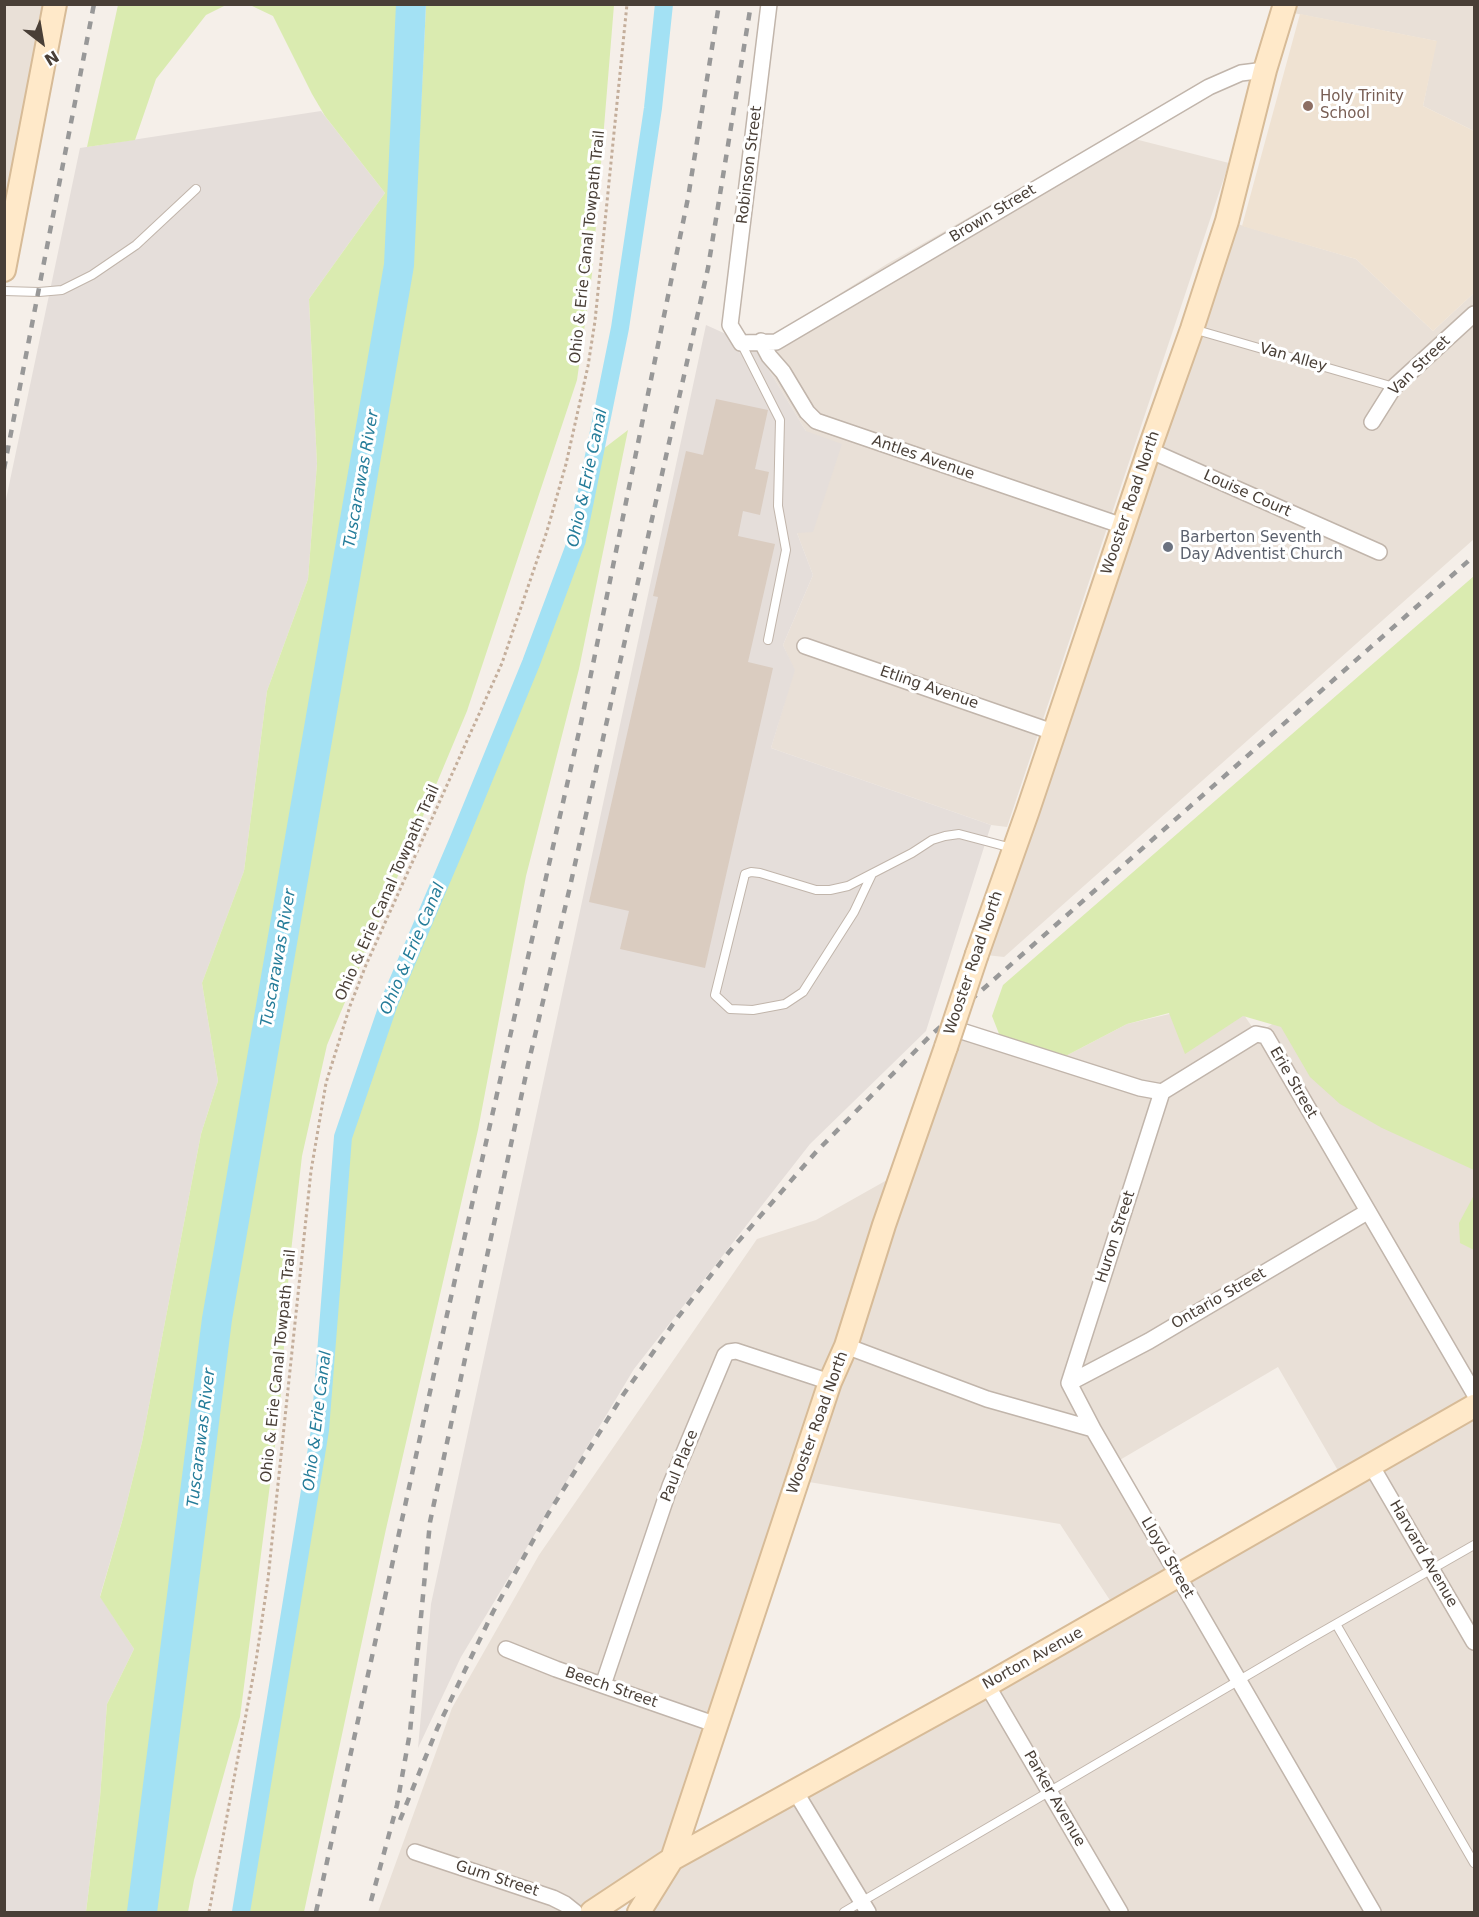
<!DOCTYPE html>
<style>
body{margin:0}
#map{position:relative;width:1479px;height:1917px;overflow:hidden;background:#f5efe9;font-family:"DejaVu Sans",sans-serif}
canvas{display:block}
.frame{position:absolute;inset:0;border:6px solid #493f37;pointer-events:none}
.north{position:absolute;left:12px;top:12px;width:60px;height:60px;-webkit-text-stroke:4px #fff;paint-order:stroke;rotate:149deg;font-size:16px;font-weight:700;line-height:24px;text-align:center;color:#493f37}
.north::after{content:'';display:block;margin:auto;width:21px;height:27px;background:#493f37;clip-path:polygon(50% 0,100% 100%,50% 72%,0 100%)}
</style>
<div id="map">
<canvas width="1479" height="1917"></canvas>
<div class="frame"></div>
<div class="north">N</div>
</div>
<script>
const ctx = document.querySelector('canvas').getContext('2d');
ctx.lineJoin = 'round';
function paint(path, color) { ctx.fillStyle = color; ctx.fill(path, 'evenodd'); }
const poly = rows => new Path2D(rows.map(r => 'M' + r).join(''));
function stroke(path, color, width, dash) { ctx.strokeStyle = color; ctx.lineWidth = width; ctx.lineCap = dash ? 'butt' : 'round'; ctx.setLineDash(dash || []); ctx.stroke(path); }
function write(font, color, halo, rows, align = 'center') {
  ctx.font = font + ' "DejaVu Sans",sans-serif'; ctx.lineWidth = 6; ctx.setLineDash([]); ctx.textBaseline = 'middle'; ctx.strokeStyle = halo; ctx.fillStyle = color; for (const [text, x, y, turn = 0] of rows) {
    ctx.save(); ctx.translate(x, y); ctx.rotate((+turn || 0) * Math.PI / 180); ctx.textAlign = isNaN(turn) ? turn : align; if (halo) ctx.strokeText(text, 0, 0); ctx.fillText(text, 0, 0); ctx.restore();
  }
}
paint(poly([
 [1285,4,1474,5,1474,131,1423,106,1436,41,1283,11],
 [5,5,55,5,5,270],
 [1115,134,1229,163,1007,827,991,825,771,748,794,670,783,645,813,575,797,533,806,431,755,347,887,264],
 [1227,221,1356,259,1433,331,1474,293,1474,539,1004,957,977,954],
 [1356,969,1474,1155,1474,1912,639,1912,671,1861,592,1912,378,1912,452,1708,539,1555,757,1239,816,1220,903,1171,952,1028,1056,1061,1127,1024,1233,999,1257,1034],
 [1278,1367,1344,1481,1178,1577,1113,1464],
 [797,1480,1060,1524,1117,1611,672,1858]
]), '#e9e0d7');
paint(poly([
 [321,111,385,193,309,299,317,464,308,579,267,691,244,871,202,983,218,1081,201,1134,142,1442,123,1518,100,1596,134,1649,107,1704,100,1798,86,1912,5,1912,5,504,80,148],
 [706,325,755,347,806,431,842,444,813,532,797,533,813,575,783,645,795,670,771,748,991,825,926,1031,810,1144,634,1369,461,1657,418,1748,431,1604]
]), '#e5deda');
paint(poly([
 [1300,14,1437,41,1423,106,1474,131,1474,293,1433,331,1356,259,1242,226]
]), '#efe2d2');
paint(poly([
 [118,5,226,5,206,15,156,79,135,140,87,147],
 [250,5,399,5,395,179,419,146,426,5,614,5,592,274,577,380,467,711,327,1045,302,1156,289,1269,280,1407,240,1717,194,1880,188,1912,86,1912,100,1798,107,1704,134,1649,100,1597,123,1518,142,1442,201,1134,218,1081,202,983,244,871,267,691,308,579,317,464,309,299,385,193,325,116,312,94,273,16],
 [628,430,579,669,526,876,478,1130,386,1529,304,1912,242,1912,320,1430,343,1137,577,540,594,456],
 [1474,576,1474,1170,1382,1128,1340,1104,1310,1077,1281,1027,1243,1016,1185,1054,1169,1013,1127,1024,1056,1061,1003,1044,992,1016,1003,985],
 [1474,1195,1474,1250,1460,1243,1459,1223]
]), '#daebb0');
stroke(poly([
 [241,1912,320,1430,343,1137,389,1003,458,841,531,663,577,540,620,328,653,108,664,4]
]), '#a3e1f4', 18);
stroke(poly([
 [142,1912,217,1319,399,265,411,4]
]), '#a3e1f4', 30);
paint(poly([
 [716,399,768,410,755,469,769,472,760,515,743,511,738,536,775,544,748,662,773,668,705,968,620,949,629,911,589,902,658,597,653,596,686,451,703,455]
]), '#daccc0');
const lane = poly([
 [4,291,39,292,62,290,92,275,136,245,196,189],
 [1193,329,1394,387],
 [741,343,780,420,778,506,786,550,768,640],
 [872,874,854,912,803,992,785,1004,753,1010,730,1009,715,995,745,874,751,872,760,873,816,890,830,890,848,886,912,853,932,840,945,836,959,834,1012,848],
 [1336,1624,1474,1863],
 [844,1912,1306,1641,1474,1545]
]);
const street = poly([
 [769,4,730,325,741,343,776,342,1209,87,1241,73,1265,70],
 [761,341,769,356,783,372,807,412,816,421,1123,526],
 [1372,422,1394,387,1474,314],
 [1149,450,1379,552],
 [805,646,1053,732],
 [952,1028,1140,1088,1162,1092,1256,1034,1266,1036,1474,1393],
 [846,1346,987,1399,1093,1429,1373,1912],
 [1069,1383,1149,1341,1367,1212],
 [1069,1383,1162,1092],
 [1069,1383,1093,1429],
 [1371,1465,1474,1642],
 [506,1649,556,1669,717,1725],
 [603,1685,670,1486,725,1355,729,1352,736,1351,830,1382],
 [987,1685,1120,1912],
 [795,1791,868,1912],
 [415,1852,553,1898,565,1904,575,1912]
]);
const secondary = poly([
 [4,270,55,4],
 [977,954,1027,813,1149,450,1192,329,1227,221,1265,70,1285,4],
 [592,1912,672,1859,987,1685,1474,1406],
 [639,1912,672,1859,830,1382,846,1346,884,1225,946,1047]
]);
stroke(lane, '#c1b5ab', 10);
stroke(street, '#c1b5ab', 18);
stroke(secondary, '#d7bb97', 26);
stroke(poly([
 [209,1912,256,1661,268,1579,311,1171,326,1083,350,1006,366,965,502,663,547,531,566,464,588,366,595,321,627,4]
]), '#c4ae9b', 3, [3, 3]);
stroke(lane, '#fff', 8);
stroke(street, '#fff', 15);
stroke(secondary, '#ffe9c9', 22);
stroke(poly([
 [4,469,94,4],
 [400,1820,437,1729,466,1668,493,1612,548,1514,623,1395,678,1317,729,1252,816,1152,931,1035,1474,556],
 [371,1901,397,1805,410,1732,430,1522,528,1065,569,891,708,268,751,4],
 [316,1912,444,1328,581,723,688,198,719,4]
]), '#989898', 4.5, [8, 8]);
const secondaryBridge = poly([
 [946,1047,977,954]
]);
stroke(secondaryBridge, '#d7bb97', 26, []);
stroke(secondaryBridge, '#ffe9c9', 22);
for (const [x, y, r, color] of [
 [1308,106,6,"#8d6e63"],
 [1168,547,6,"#6b7280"]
]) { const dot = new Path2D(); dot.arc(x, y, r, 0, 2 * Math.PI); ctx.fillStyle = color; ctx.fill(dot); stroke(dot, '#fff', 2); }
write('15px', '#785e54', '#fff', [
 ["Holy Trinity",1320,97],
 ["School",1320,114]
], 'left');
write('15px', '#493f37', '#fff', [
 ["Robinson Street",750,165,-83],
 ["Brown Street",993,214,-31],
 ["Ohio & Erie Canal Towpath Trail",588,247,-84],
 ["Van Alley",1293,358,16],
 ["Van Street",1420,366,-44],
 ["Antles Avenue",923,458,19],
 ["Louise Court",1247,494,24],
 ["Wooster Road North",1131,503,-71],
 ["Etling Avenue",929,688,19],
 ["Ohio & Erie Canal Towpath Trail",388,893,-66],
 ["Wooster Road North",974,963,-71],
 ["Erie Street",1293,1083,60],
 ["Huron Street",1116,1237,-72],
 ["Ontario Street",1219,1299,-30],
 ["Ohio & Erie Canal Towpath Trail",279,1366,-84],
 ["Wooster Road North",818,1423,-70],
 ["Paul Place",680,1466,-68],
 ["Harvard Avenue",1423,1554,60],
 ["Lloyd Street",1167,1558,60],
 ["Norton Avenue",1033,1659,-29],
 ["Beech Street",611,1688,19],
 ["Parker Avenue",1054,1799,60],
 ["Gum Street",497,1879,18]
]);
write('15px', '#5b616d', '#fff', [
 ["Barberton Seventh",1180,538],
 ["Day Adventist Church",1180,555]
], 'left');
write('italic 16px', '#247c99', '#fff', [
 ["Ohio & Erie Canal",588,478,-78],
 ["Tuscarawas River",362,479,-80],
 ["Ohio & Erie Canal",413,949,-67],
 ["Tuscarawas River",279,958,-80],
 ["Ohio & Erie Canal",318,1421,-83],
 ["Tuscarawas River",202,1438,-83]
]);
</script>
